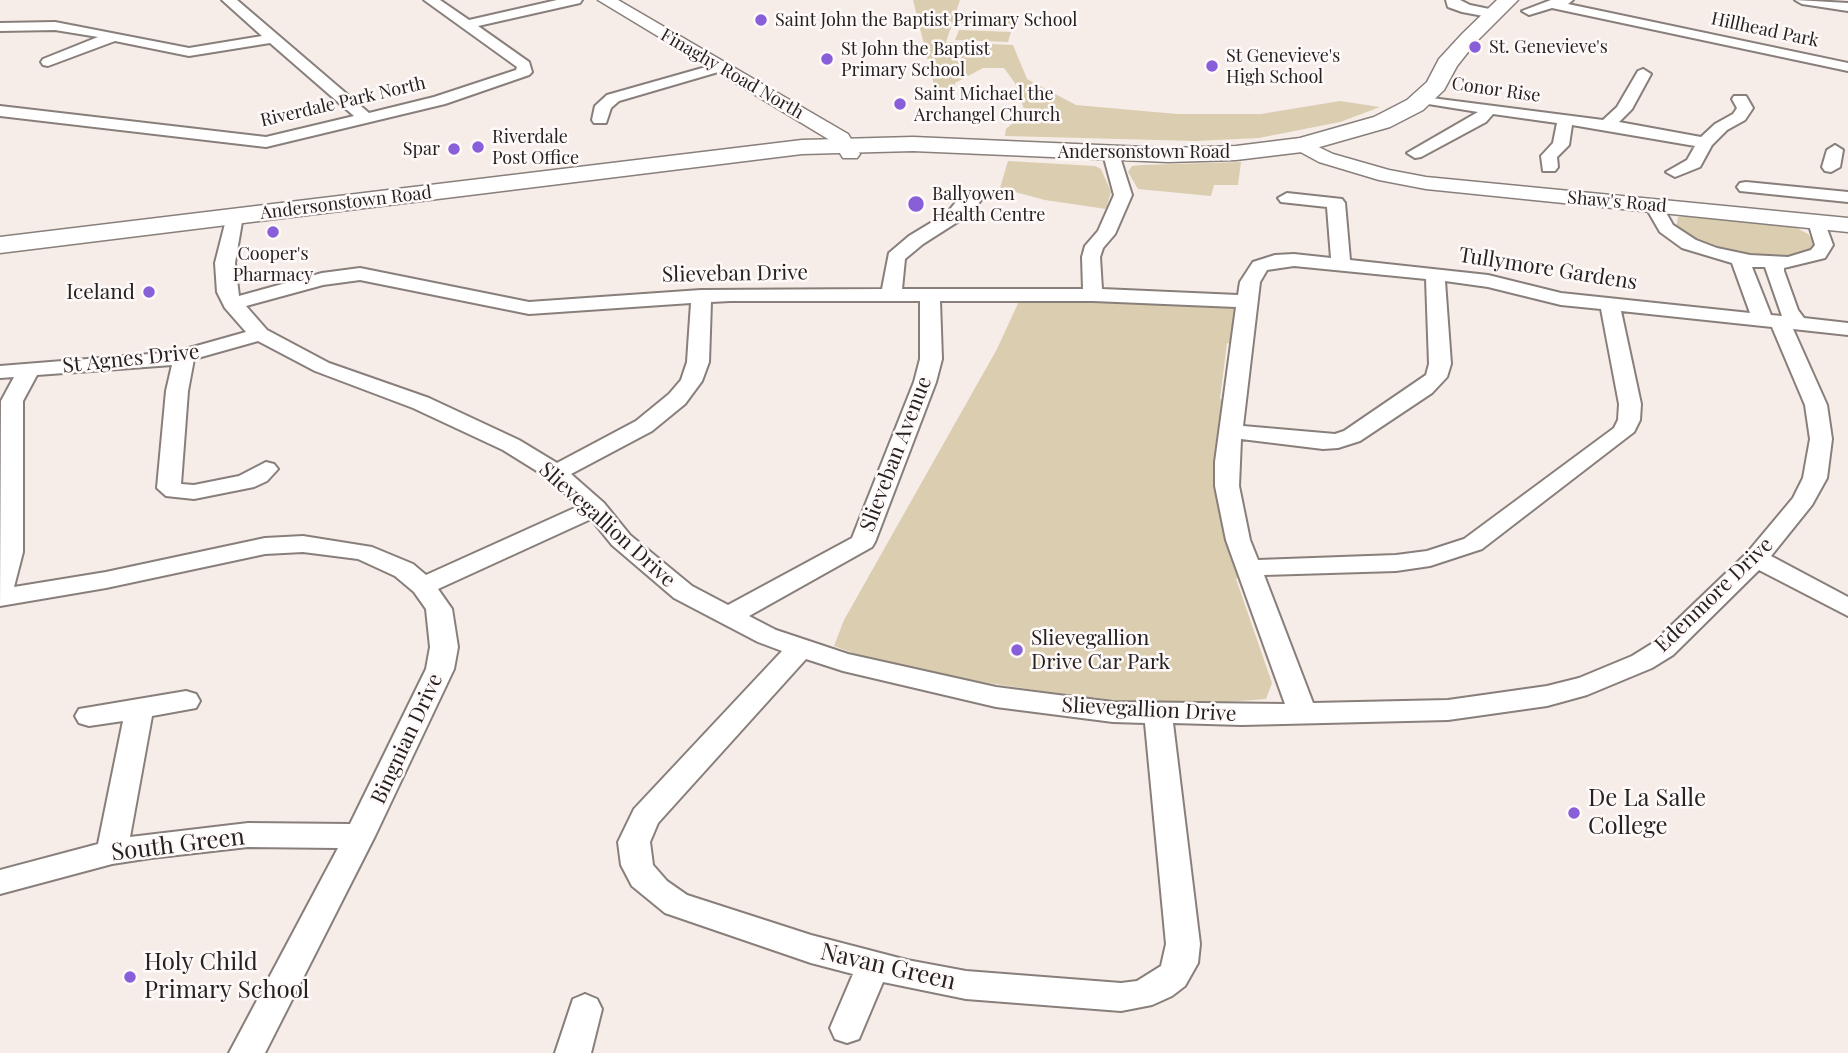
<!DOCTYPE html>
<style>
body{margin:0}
canvas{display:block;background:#f6ece8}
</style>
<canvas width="1848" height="1053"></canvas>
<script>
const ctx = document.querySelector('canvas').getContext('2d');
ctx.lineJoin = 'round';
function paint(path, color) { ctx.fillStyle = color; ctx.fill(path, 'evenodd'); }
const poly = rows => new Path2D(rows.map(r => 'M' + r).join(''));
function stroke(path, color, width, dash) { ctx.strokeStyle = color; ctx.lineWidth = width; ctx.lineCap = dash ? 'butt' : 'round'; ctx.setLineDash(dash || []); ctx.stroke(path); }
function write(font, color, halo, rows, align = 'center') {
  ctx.font = font + ' "Playfair Display",serif'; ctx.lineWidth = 5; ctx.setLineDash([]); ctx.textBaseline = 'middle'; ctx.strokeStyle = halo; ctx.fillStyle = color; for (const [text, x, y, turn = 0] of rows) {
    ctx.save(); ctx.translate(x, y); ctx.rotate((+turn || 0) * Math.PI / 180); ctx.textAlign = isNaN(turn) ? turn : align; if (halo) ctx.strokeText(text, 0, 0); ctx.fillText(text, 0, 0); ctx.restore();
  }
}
paint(poly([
 [913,0,960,0,946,42,1013,45,1027,79,1076,105,1177,114,1261,114,1340,101,1380,107,1340,122,1259,138,1196,141,1005,136,1006,129,1025,112,1015,83,1004,68,983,68,955,83,954,93,937,97],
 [962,13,1018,16,1015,25,958,23],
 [959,30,1011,32,1008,42,955,40],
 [1008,161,1095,166,1101,169,1111,192,1106,209,1045,200,1000,188],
 [1241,162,1238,185,1214,185,1211,196,1138,189,1128,172,1132,166,1141,165],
 [1692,215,1793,226,1808,234,1814,241,1813,248,1786,258,1734,255,1696,242,1676,227,1678,217],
 [1020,299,1161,299,1234,307,1238,310,1234,344,1227,343,1220,399,1228,401,1241,574,1236,579,1272,683,1266,699,1200,704,1114,701,1094,697,1093,699,956,678,864,657,834,646,844,620,997,349]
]), '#dbceb0');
const minor = poly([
 [222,0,237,0,369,113,434,97,516,70,517,67,424,0,440,0,469,20,557,0,582,0,580,3,478,26,529,62,532,72,529,75,445,104,266,147,0,116,0,106,266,137,354,116,270,43,189,56,115,41,48,66,43,65,41,62,43,59,98,37,55,30,0,31,0,23,55,22,189,48,262,36,222,0],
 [1446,0,1460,0,1470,5,1499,11,1501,14,1494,18,1462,12,1448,7,1446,0],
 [1551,0,1573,0,1568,4,1848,63,1848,71,1552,8,1529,15,1522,11,1551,0],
 [1795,0,1848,3,1848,11,1802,4,1795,0],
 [720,63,727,67,725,70,619,101,611,108,606,123,594,123,592,120,595,106,607,95,720,63],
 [1643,69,1651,74,1632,109,1619,122,1701,137,1715,124,1733,114,1737,108,1732,99,1734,96,1746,96,1753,108,1745,120,1727,130,1712,145,1700,167,1675,177,1666,172,1687,160,1695,146,1572,125,1569,145,1557,157,1558,167,1555,171,1543,171,1541,156,1553,143,1557,123,1493,114,1486,122,1421,157,1415,158,1407,153,1478,112,1416,102,1414,99,1416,96,1603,120,1617,107,1638,71,1643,69],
 [1835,145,1843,150,1840,167,1831,172,1825,171,1822,167,1827,150,1835,145],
 [1111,149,1119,154,1132,195,1115,234,1103,248,1100,257,1102,289,1238,295,1240,282,1253,262,1275,255,1294,254,1331,258,1327,207,1281,202,1278,198,1287,193,1342,199,1345,203,1350,260,1488,275,1561,293,1750,313,1732,263,1682,248,1660,232,1645,206,1648,202,1660,202,1673,225,1696,240,1717,248,1750,255,1788,257,1811,250,1815,245,1808,222,1817,217,1823,218,1833,245,1825,258,1784,268,1784,271,1798,310,1804,318,1848,323,1848,335,1793,329,1827,405,1832,439,1827,478,1812,505,1771,556,1848,597,1848,616,1759,570,1673,655,1652,668,1587,695,1547,706,1448,720,1242,725,1173,723,1200,944,1198,963,1185,986,1172,996,1152,1005,1121,1011,966,999,883,982,859,1039,847,1043,835,1039,830,1028,853,974,811,963,665,913,632,886,621,865,618,842,634,809,782,651,758,642,674,598,612,545,591,519,438,589,452,609,458,647,454,669,375,836,265,1053,229,1053,338,848,248,847,151,858,112,864,0,894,0,870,98,844,123,721,89,726,79,723,75,716,79,709,186,691,196,694,200,701,196,708,152,716,130,837,248,823,350,824,426,669,430,647,426,609,414,592,395,576,358,559,303,552,265,554,106,588,0,606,1,401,14,377,0,378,0,366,175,352,246,332,225,308,217,292,215,263,228,212,240,212,243,216,235,263,239,296,322,273,360,268,529,302,701,290,882,289,889,253,909,236,947,213,956,202,972,195,978,196,981,200,978,204,968,210,959,221,923,244,905,259,902,289,1083,289,1082,257,1085,246,1098,231,1114,195,1103,154,1111,149],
 [1294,266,1426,279,1429,364,1426,375,1344,431,1335,434,1243,426,1260,282,1267,270,1294,266],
 [1752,267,1765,267,1782,316,1771,315,1752,267],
 [360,280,529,314,691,303,687,362,681,380,669,394,636,421,557,463,519,440,429,398,329,363,267,330,246,306,323,285,360,280],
 [1445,281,1488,287,1561,305,1601,309,1619,404,1618,420,1614,428,1464,539,1427,551,1396,555,1258,560,1250,540,1239,486,1241,439,1323,449,1338,448,1360,441,1432,393,1447,377,1451,364,1445,281],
 [730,301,920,301,920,359,914,382,852,538,728,605,692,586,630,535,604,503,571,474,652,431,685,404,702,381,709,362,711,302,730,301],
 [940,301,1093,301,1236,307,1215,462,1215,486,1226,540,1285,704,1113,702,996,687,848,654,776,630,749,616,872,547,875,542,936,382,942,359,940,301],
 [1621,311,1772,327,1805,405,1810,439,1803,478,1793,498,1747,553,1653,643,1632,656,1579,678,1547,686,1448,700,1313,703,1264,575,1396,571,1430,566,1482,549,1634,432,1640,420,1641,404,1621,311],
 [258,341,315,371,413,408,503,450,548,478,579,506,426,575,413,564,372,547,303,536,265,538,106,572,14,587,23,552,23,401,37,375,172,365,166,391,157,488,166,496,194,499,254,487,267,481,278,469,274,464,266,462,239,476,194,485,181,484,188,391,194,359,258,341],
 [806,659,843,671,996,707,1113,722,1145,723,1166,944,1161,966,1137,981,1121,983,966,971,907,960,811,935,687,895,667,881,653,865,650,842,658,823,806,659],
 [1746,182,1848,192,1848,202,1740,191,1737,187,1740,183,1746,182],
 [585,994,597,999,602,1009,591,1053,555,1053,573,999,585,994]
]);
const tertiary = poly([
 [598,0,618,0,848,134,860,154,857,158,843,158,833,142,598,0],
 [1302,139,1333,154,1389,170,1426,177,1848,218,1848,232,1426,189,1379,180,1319,162,1295,149,1292,145,1295,141,1302,139]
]);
const secondary = poly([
 [1497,0,1518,0,1476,42,1457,66,1444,90,1423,110,1390,127,1302,152,1236,160,1168,162,913,151,802,154,0,253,0,237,802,140,913,137,1168,148,1236,146,1300,138,1374,117,1407,100,1427,82,1439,59,1462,34,1497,0]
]);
stroke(minor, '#887f7b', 4);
stroke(tertiary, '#887f7b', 3);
stroke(secondary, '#887f7b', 3);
paint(minor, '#fff');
paint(tertiary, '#fff');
paint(secondary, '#fff');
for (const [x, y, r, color] of [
 [761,20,7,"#885fd9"],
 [1475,47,7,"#885fd9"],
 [827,59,7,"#885fd9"],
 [1212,66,7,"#885fd9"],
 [900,104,7,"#885fd9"],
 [478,147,7,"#885fd9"],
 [454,149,7,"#885fd9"],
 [916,204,9,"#885fd9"],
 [273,232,7,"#885fd9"],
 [149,292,7,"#885fd9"],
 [1017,650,7,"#885fd9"],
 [1574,813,7,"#885fd9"],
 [130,977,7,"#885fd9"]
]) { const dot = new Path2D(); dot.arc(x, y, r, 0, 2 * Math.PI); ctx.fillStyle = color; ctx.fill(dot); stroke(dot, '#fffaf9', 2.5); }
write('18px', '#262221', '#fffaf9', [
 ["Saint John the Baptist Primary School",775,20],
 ["St. Genevieve's",1489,47],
 ["St John the Baptist",841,49],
 ["Primary School",841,70],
 ["St Genevieve's",1226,56],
 ["High School",1226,77],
 ["Saint Michael the",914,94],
 ["Archangel Church",914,115],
 ["Riverdale",492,137],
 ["Post Office",492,158],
 ["Spar",440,149,"right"],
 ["Ballyowen",932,194],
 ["Health Centre",932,215],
 ["Cooper's",273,254,"center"],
 ["Pharmacy",273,275,"center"]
], 'left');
write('18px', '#262221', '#fffaf9', [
 ["Hillhead Park",1765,30,12],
 ["Finaghy Road North",732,74,30],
 ["Conor Rise",1496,90,8],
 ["Riverdale Park North",343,102,-13],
 ["Andersonstown Road",1144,152],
 ["Shaw's Road",1617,202,5],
 ["Andersonstown Road",346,203,-7]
]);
write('21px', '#262221', '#fffaf9', [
 ["Tullymore Gardens",1548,269,9],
 ["Slieveban Drive",735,274,-1],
 ["St Agnes Drive",131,359,-6],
 ["Slieveban Avenue",896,454,-69],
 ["Slievegallion Drive",607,525,42],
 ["Edenmore Drive",1714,595,-44],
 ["Slievegallion Drive",1149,710,3],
 ["Bingnian Drive",407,739,-65]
]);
write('21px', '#262221', '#fffaf9', [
 ["Iceland",135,292],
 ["Slievegallion",1031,638,"left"],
 ["Drive Car Park",1031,662,"left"]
], 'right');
write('24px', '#262221', '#fffaf9', [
 ["De La Salle",1588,799],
 ["College",1588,827],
 ["Holy Child",144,963],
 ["Primary School",144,991]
], 'left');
write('24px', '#262221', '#fffaf9', [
 ["South Green",178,845,-7],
 ["Navan Green",888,967,13]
]);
</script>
